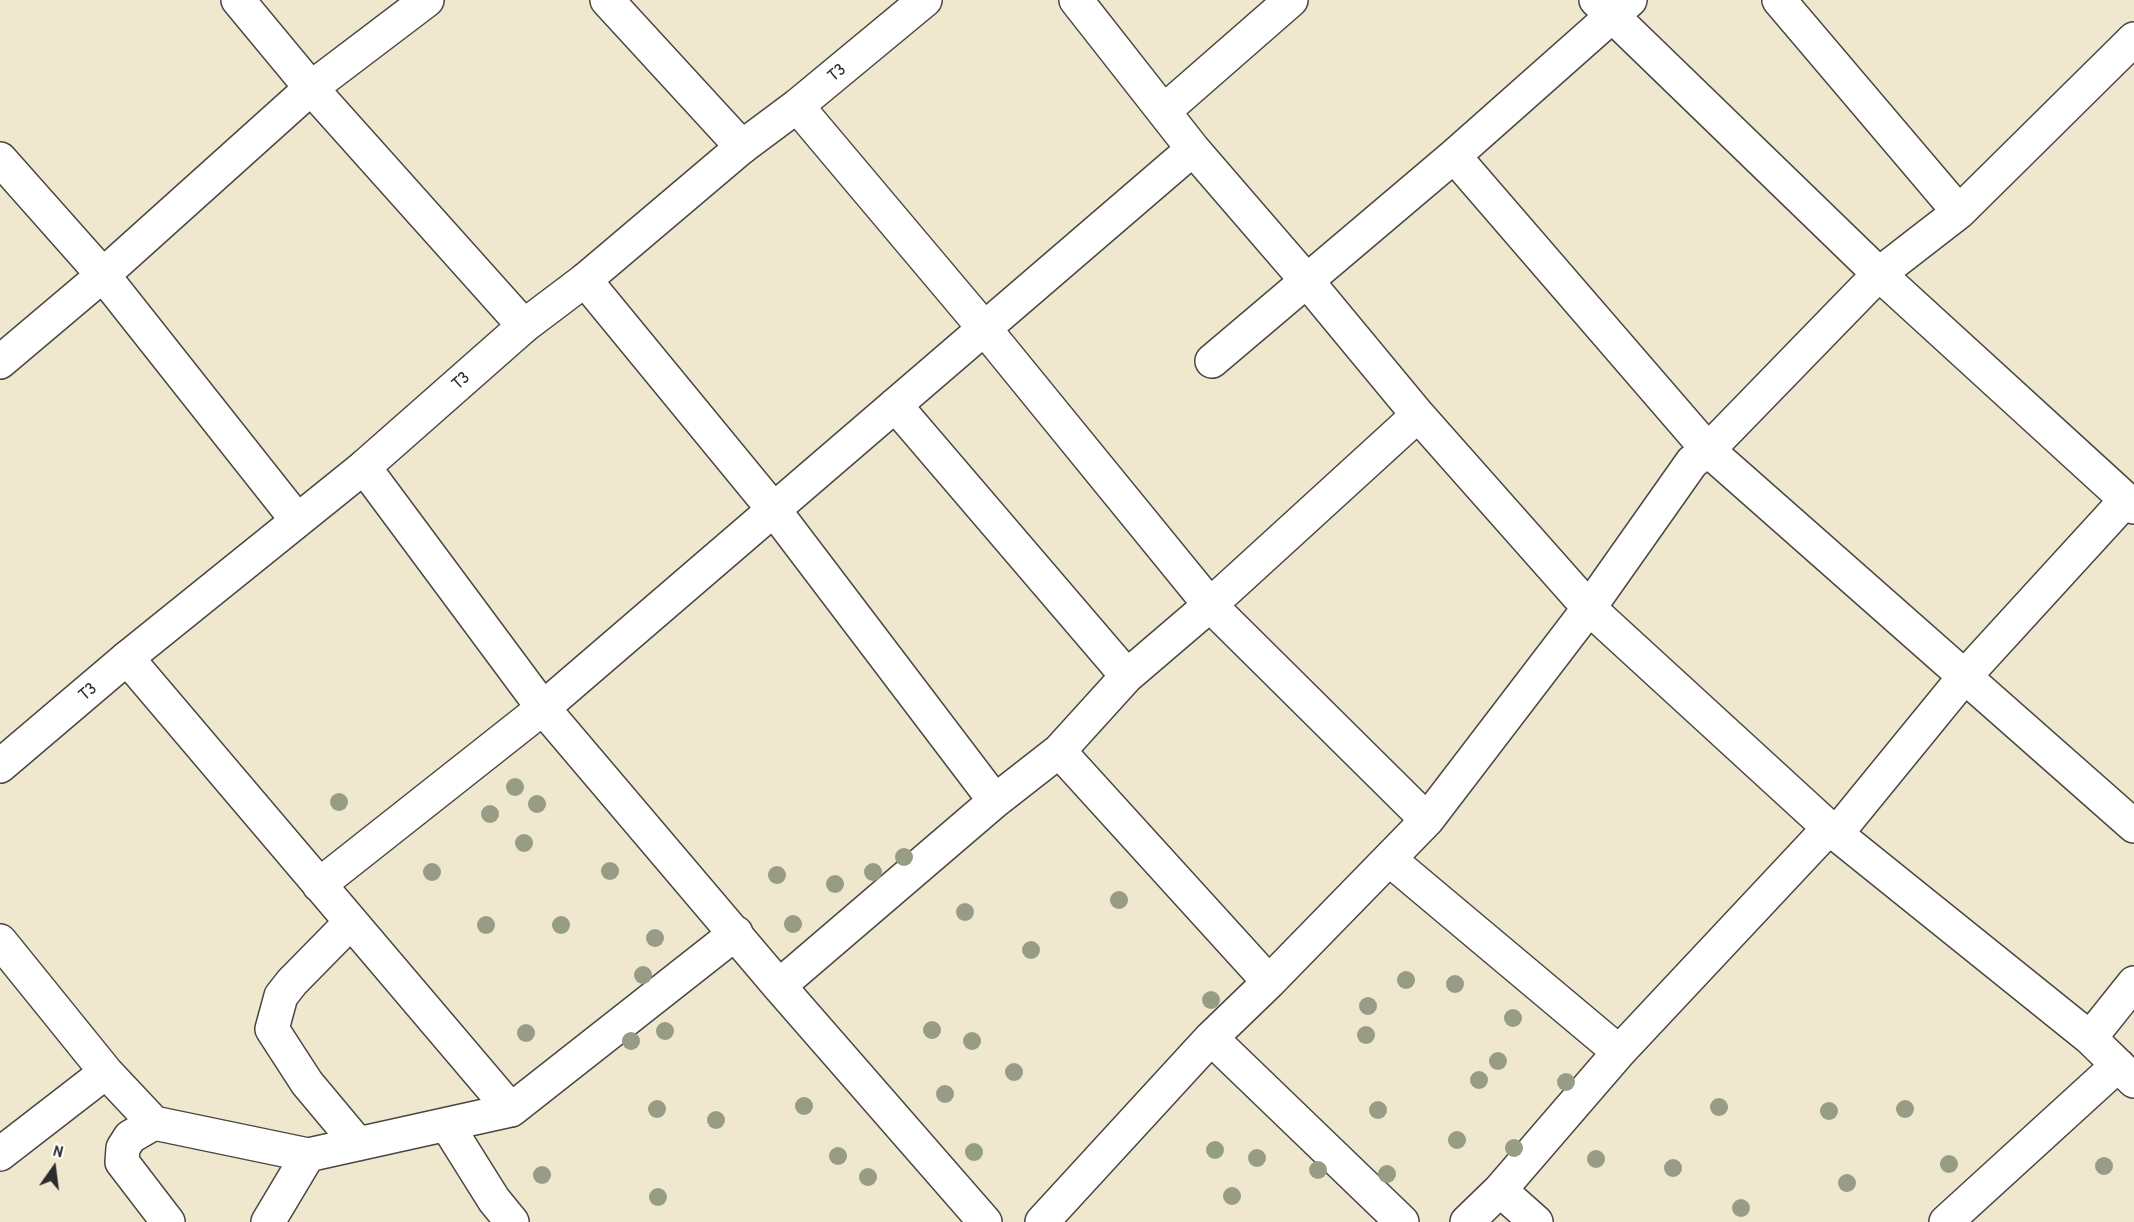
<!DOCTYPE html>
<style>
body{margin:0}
#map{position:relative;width:2134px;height:1222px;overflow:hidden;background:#f0e8ce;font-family:"Patrick Hand",sans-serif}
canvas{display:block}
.north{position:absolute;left:24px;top:1138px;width:60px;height:60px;-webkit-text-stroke:4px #fff;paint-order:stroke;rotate:14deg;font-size:16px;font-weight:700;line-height:24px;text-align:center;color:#2b2b2b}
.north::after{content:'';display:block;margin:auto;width:21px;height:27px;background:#2b2b2b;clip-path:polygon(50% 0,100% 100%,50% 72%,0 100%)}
</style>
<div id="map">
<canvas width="2134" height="1222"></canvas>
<div class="north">N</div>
</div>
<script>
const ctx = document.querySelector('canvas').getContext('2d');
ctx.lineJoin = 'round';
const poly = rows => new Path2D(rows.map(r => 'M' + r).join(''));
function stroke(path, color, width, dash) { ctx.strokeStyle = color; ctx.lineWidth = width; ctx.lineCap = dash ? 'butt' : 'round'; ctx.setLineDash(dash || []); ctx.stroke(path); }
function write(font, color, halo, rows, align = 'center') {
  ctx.font = font + ' "Patrick Hand",sans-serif'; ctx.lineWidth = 4.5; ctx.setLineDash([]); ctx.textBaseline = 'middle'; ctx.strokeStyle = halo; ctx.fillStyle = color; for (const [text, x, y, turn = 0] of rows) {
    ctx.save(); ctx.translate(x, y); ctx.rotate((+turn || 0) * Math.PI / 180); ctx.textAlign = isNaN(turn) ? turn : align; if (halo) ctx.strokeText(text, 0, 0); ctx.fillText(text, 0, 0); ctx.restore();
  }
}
const minor = poly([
 [238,0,311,88,524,326],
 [607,0,742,147],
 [1076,0,1193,149,1307,281,1418,415,1589,608,1829,828,2090,1038,2134,1081],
 [1596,0,1879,274,2134,507],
 [1779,0,1959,212],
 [797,106,984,328,1210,605,1427,820],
 [1164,111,1291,0],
 [1454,156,1708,450,2134,826],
 [0,159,103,275,297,520],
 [585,280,774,510,995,801],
 [1212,361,1454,156,1630,0],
 [0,362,103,275,311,88,427,0],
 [895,405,1127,676],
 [364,467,543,708,779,986,985,1222],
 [127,658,511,1110],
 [1059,751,1269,982],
 [1836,834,1965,676,2126,500],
 [1389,859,1619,1052],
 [319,885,543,708,1193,149],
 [351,922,292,982,281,996,272,1029,307,1083,358,1144],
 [0,941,106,1072,154,1123,130,1137,123,1148,122,1162,168,1222],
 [779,986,995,801,1059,751,1127,676,1210,605,1418,415],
 [1211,1038,1402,1222],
 [2090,1038,2134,983],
 [154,1123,308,1155,511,1110,736,933],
 [447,1125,494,1200,512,1222],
 [0,1154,106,1072],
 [1500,1190,1536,1222],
 [268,1222,308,1155],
 [1042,1222,1211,1038,1269,982,1427,820,1589,608,1692,462,1708,450,1879,274,1959,212,2134,39],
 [1467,1222,1500,1190,1619,1052,1829,828],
 [1946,1222,2118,1065]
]);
const tertiary = poly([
 [0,766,127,658,364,467,524,326,585,280,742,147,797,106,925,0]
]);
stroke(minor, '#494743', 36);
stroke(tertiary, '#494743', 36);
stroke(minor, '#fff', 33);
stroke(tertiary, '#fff', 33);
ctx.fillStyle = '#979d84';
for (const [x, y] of [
 [515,787],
 [339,802],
 [537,804],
 [490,814],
 [524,843],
 [904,857],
 [610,871],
 [432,872],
 [873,872],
 [777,875],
 [835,884],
 [1119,900],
 [965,912],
 [793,924],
 [486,925],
 [561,925],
 [655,938],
 [1031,950],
 [643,975],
 [1406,980],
 [1455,984],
 [1211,1000],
 [1368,1006],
 [1513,1018],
 [932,1030],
 [665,1031],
 [526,1033],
 [1366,1035],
 [631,1041],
 [972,1041],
 [1498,1061],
 [1014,1072],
 [1479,1080],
 [1566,1082],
 [945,1094],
 [804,1106],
 [1719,1107],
 [657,1109],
 [1905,1109],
 [1378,1110],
 [1829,1111],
 [716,1120],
 [1457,1140],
 [1514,1148],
 [1215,1150],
 [974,1152],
 [838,1156],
 [1257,1158],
 [1596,1159],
 [1949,1164],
 [2104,1166],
 [1673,1168],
 [1318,1170],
 [1387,1174],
 [542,1175],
 [868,1177],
 [1847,1183],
 [1232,1196],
 [658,1197],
 [1741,1208]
]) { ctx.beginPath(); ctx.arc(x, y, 9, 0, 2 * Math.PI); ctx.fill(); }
write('18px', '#2b2b2b', '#fff', [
 ["T3",837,73,-39],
 ["T3",461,381,-41],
 ["T3",88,692,-40]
]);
</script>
